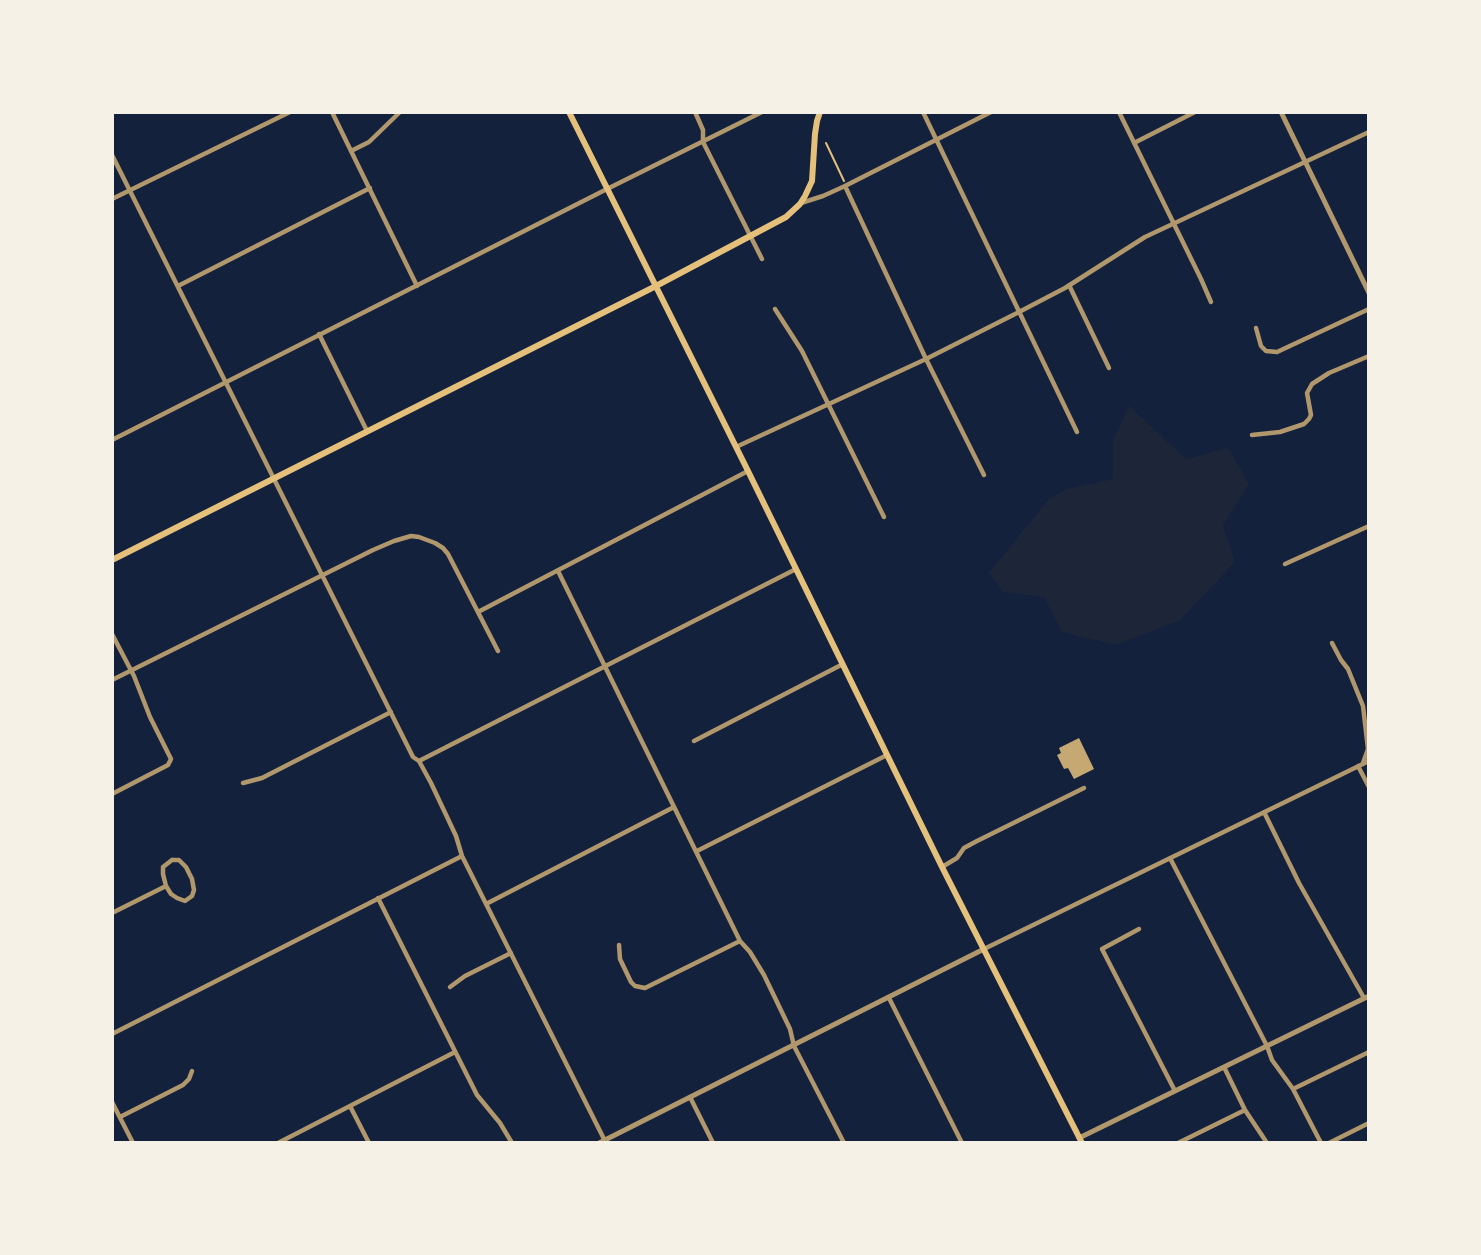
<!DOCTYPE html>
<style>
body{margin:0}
#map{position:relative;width:1481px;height:1255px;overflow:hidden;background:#14213d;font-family:"Roboto Condensed",sans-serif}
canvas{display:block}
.frame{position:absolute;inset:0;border:114px solid #f6f1e7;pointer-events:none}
</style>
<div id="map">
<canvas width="1481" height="1255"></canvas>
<div class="frame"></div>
</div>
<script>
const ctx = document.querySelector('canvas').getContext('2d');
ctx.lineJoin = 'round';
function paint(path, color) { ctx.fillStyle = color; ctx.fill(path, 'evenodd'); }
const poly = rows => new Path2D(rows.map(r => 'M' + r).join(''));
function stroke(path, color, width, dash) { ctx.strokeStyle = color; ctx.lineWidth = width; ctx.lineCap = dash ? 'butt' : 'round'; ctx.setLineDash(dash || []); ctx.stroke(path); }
paint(poly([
 [1129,406,1186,459,1228,448,1249,484,1223,525,1235,562,1180,620,1116,645,1062,632,1044,597,1003,592,989,573,1049,499,1067,489,1113,479,1113,440]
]), '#1d2539');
paint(poly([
 [1079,738,1094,769,1074,779,1068,768,1064,769,1057,755,1061,753,1059,748]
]), '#c6a872');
stroke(poly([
 [826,143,844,181]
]), '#e5c07b', 2);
stroke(poly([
 [332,112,417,286],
 [695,112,703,130,703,142,762,259],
 [923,112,1077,432],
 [1119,112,1201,279,1211,302],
 [1134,143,1195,112],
 [351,151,369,142,400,112],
 [112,155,413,757,419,761,431,783,456,836,462,856,606,1143],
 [845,186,926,359,984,475],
 [112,199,290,112],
 [801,203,823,196,845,186,991,112],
 [1069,285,1109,368],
 [178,286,370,188],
 [775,309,802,351,884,517],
 [1256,328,1261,346,1266,351,1277,352,1369,309],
 [319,334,367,431],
 [1252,435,1280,432,1304,424,1309,419,1311,415,1307,393,1312,384,1329,373,1369,356],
 [112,440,607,189,762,112],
 [736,447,926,359,1019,312,1065,288,1145,237,1369,132],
 [1285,564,1369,526],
 [558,571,740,941,750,952,764,975,790,1029,794,1046,844,1143],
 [478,612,748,471],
 [112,634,134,676,150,717,171,759,168,765,112,794],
 [1332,643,1341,660,1348,669,1363,706,1368,749,1363,763],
 [112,680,373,550,394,541,411,536,419,537,435,543,443,548,448,554,498,651],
 [694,741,843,664],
 [419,761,796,569],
 [1358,766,1369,787],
 [243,783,262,778,391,712],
 [1264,812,1299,883,1364,998],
 [697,851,887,755],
 [1170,858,1267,1046,1272,1060,1293,1089,1321,1143],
 [172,860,179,860,186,867,192,879,194,890,192,896,185,901,177,898,171,894,166,886,163,874,163,867,172,860],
 [942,867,957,858,964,848,977,841,1084,788],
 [378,898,477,1095,500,1123,512,1143],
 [486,904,674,807],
 [112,913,166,886],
 [1139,929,1102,949,1175,1091],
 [619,945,620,959,631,982,635,986,645,988,740,941],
 [984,949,1369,761],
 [450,987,465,976,511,953],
 [889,998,962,1143],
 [112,1034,462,856],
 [1224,1067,1245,1110,1267,1143],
 [1293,1089,1369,1052],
 [690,1097,713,1143],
 [112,1102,133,1143],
 [350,1106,369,1143],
 [120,1117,183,1085,189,1079,192,1071],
 [278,1143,455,1052],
 [1178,1143,1245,1110],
 [1329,1143,1369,1123]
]), '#b1986c', 4.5);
stroke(poly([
 [1281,112,1369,293],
 [1079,1138,1369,996],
 [599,1143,984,949]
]), '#b1986c', 5);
stroke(poly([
 [569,112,748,471,942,867,1082,1143],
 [112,560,656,286,786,217,800,204,805,196,812,181,815,134,817,121,820,112]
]), '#e5c07b', 6);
</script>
